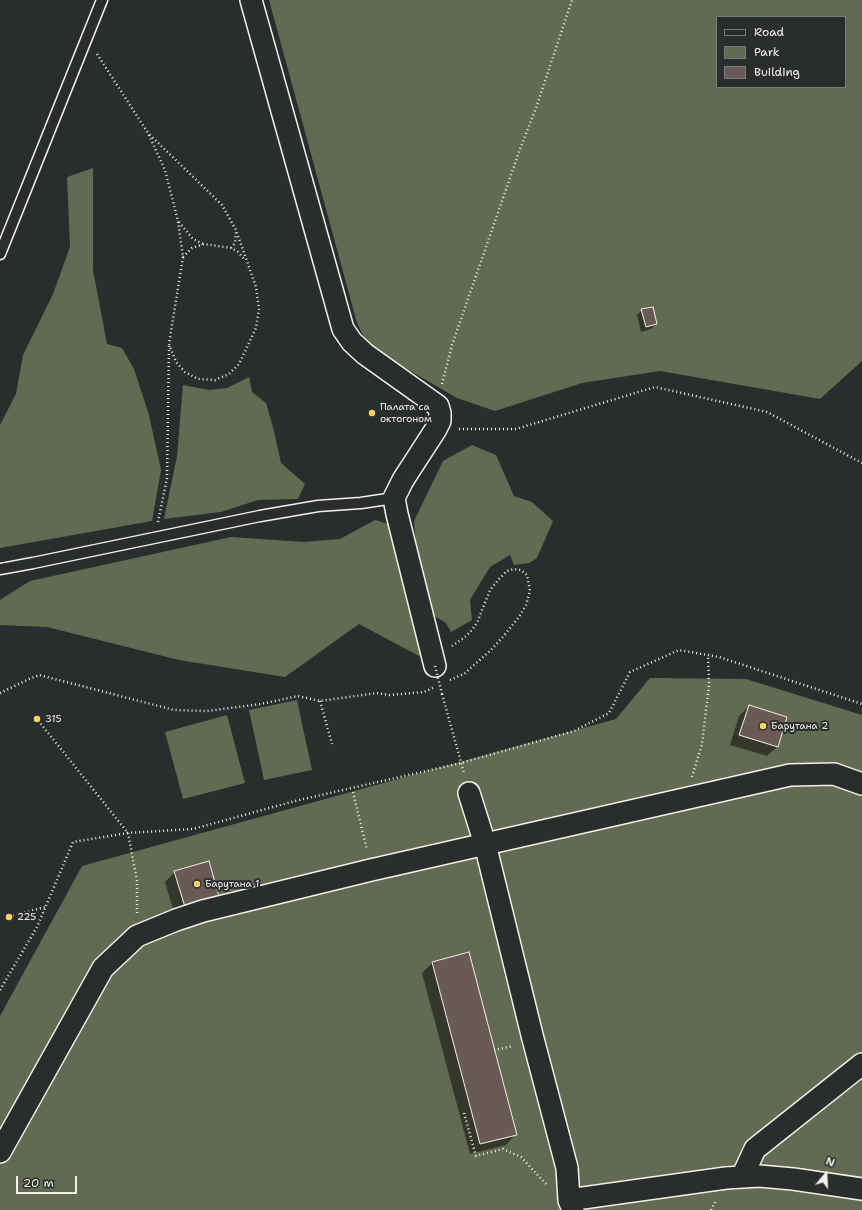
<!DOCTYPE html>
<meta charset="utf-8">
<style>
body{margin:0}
#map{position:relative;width:862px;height:1210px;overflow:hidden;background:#2a2d2e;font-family:"Shantell Sans",sans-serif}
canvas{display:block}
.legend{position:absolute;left:716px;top:16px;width:130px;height:72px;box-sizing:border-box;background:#2a2d2e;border:1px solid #7b7b78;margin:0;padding:5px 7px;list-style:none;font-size:12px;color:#f4f1e8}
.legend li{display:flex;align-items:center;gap:8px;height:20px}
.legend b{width:20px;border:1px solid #7b7b78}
.north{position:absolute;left:806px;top:1154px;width:40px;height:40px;-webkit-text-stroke:3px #2a2d2e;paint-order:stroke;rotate:19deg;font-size:11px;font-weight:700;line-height:16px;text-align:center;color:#f4f1e8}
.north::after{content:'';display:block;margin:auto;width:14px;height:18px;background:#f4f1e8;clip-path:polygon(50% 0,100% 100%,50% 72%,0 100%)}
.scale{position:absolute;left:16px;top:1176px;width:61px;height:18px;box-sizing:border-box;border:2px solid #f4f1e8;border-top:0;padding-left:5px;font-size:12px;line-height:14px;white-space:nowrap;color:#f4f1e8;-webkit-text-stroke:3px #2a2d2e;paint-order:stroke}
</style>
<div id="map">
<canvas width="862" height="1210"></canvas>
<ul class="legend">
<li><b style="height:5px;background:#2a2d2e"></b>Road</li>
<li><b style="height:11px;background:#626a51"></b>Park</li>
<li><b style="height:11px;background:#6b5956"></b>Building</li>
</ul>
<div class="north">N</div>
<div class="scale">20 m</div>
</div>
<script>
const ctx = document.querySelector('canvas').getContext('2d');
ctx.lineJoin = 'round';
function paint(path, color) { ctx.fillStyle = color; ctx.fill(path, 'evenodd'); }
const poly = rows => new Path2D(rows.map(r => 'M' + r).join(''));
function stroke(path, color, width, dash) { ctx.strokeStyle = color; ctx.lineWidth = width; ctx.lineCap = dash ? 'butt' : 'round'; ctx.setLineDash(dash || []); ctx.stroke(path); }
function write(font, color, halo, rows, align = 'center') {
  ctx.font = font + ' "Shantell Sans",sans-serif'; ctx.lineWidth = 4; ctx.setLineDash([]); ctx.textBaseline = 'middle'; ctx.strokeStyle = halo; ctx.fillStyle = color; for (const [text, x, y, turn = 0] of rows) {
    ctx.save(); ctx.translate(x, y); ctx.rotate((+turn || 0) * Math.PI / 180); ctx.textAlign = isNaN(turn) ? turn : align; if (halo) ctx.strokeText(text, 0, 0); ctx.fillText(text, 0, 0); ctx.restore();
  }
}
paint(poly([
 [269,0,862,0,862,361,820,399,660,371,582,383,495,411,457,398,369,347,357,323],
 [717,17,845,17,845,87,717,87],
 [93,168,93,270,107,344,122,348,134,369,149,415,161,470,152,521,0,548,0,425,16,394,23,355,53,294,70,247,67,177],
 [249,377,252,392,266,403,274,431,281,463,305,484,298,499,258,500,221,512,164,519,177,456,183,385,209,390,227,388],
 [472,445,496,455,514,496,532,502,553,521,537,558,529,563,514,565,510,555,490,567,470,600,472,620,451,632,446,623,431,614,416,551,414,521,443,461],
 [375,520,388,524,421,657,359,624,285,677,179,660,47,627,0,625,0,600,30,581,231,537,304,542,340,539],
 [650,678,746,679,862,715,862,1210,0,1210,0,1016,82,866,616,719],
 [297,700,312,770,264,780,249,710],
 [227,715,245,783,183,799,165,732]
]), '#626a51');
paint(poly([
 [642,310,656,324,651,329,641,332,637,315],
 [749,706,778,746,767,756,730,745,739,716],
 [175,872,218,897,175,916,165,882],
 [432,963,516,1134,506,1145,470,1154,422,973]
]), '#0007');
const building = poly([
 [653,307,657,324,646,327,641,309,653,307],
 [749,705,787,717,778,747,739,735,749,705],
 [209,861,219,897,185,907,174,871,209,861],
 [469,952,517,1135,480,1144,432,962,469,952]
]);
paint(building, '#6b5956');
stroke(building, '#f4f1e8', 1);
const lane = poly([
 [0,254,102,0],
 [0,569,33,563,260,516,318,506,361,503,394,498]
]);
const street = poly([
 [251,0,343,329,352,342,365,354,438,406,440,413,440,421,436,429,403,480,394,498,397,514,435,666],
 [469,793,485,844,532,1035,567,1168,569,1200,573,1210],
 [0,1152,103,968,137,936,176,920,203,911,371,870,790,775,834,774,862,784],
 [742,1177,755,1149,862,1064],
 [569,1200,726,1178,759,1176,793,1179,862,1189]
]);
stroke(lane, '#f4f1e8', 13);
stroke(street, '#f4f1e8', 24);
stroke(poly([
 [97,54,148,133,165,170,178,221,183,257,169,344,176,362,185,372,198,379,215,380,229,374,239,364,256,328,259,309,256,287,236,230,222,205,148,133],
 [179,222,193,239,203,244],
 [231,248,235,243,236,232],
 [183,257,192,248,204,244,231,248,238,252,245,260],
 [442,384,452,345,520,149,536,108,572,0],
 [459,429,516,429,655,387,767,412,862,463],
 [158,522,167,478,169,346],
 [450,680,464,674,491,650,502,638,519,617,526,605,530,591,527,575,521,570,514,569,507,571,499,579,490,590,477,623,472,630,465,637,452,646],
 [0,693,29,679,39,675,174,710,207,711,261,704,298,696,320,701,377,693,389,695,424,692,435,687],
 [442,694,464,773],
 [320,701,332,744],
 [692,777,702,744,709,685,708,655],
 [353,792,367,850],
 [137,913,137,881,128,833,193,829,295,801,461,763,574,731,609,713,630,672,679,650,719,657,862,704],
 [9,917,45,907],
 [0,990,37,927,73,842,128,833,37,719],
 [494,1050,513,1046],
 [464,1113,476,1156,503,1149,521,1157,547,1185],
 [711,1210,716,1200]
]), '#f4f1e8', 2.5, [1, 3]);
stroke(lane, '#2a2d2e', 10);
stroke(street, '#2a2d2e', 21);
stroke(poly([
 [435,666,442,694]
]), '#f4f1e8', 2.5, [1, 3]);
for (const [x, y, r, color] of [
 [372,413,4,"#ffd166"],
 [37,719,4,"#ffd166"],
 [763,726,4,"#ffd166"],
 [197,884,4,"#ffd166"],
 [9,917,4,"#ffd166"]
]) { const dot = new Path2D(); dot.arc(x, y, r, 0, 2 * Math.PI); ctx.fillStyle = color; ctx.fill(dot); stroke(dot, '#2a2d2e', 1.5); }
write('10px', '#f4f1e8', '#2a2d2e', [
 ["Палата са",380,407],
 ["октогоном",380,419],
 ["315",45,719],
 ["Барутана 2",771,726],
 ["Барутана 1",205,884],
 ["225",17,917]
], 'left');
</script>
